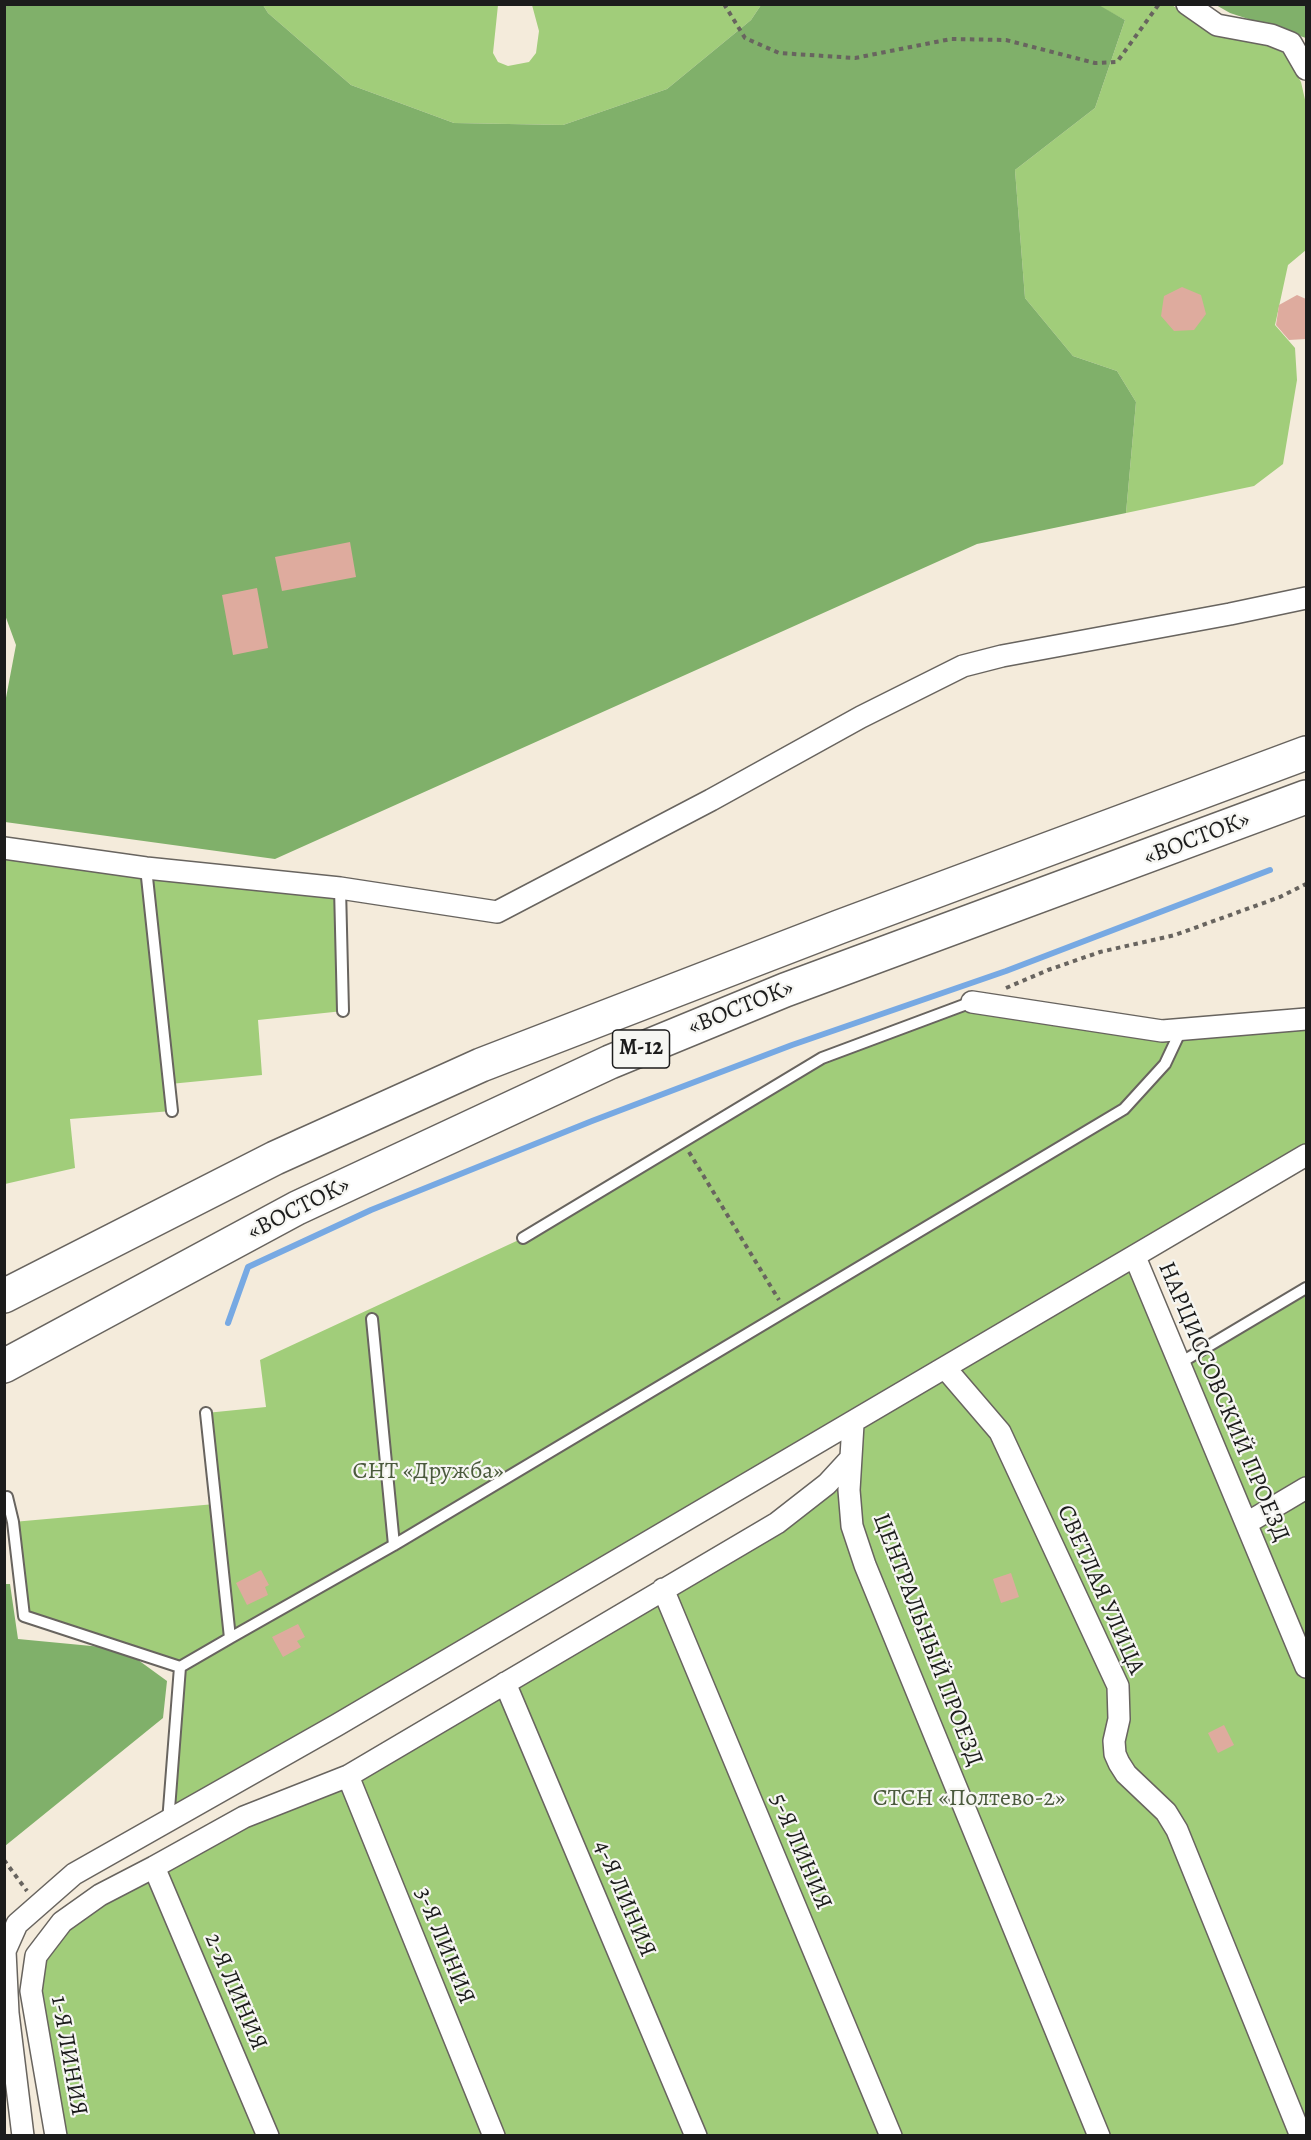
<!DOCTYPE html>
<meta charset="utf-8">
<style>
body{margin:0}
#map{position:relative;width:1311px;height:2140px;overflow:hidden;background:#f4ebdb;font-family:Alegreya,serif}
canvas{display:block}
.frame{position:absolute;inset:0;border:6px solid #1c1c1c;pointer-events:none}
</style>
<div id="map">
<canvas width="1311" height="2140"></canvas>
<div class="frame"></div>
</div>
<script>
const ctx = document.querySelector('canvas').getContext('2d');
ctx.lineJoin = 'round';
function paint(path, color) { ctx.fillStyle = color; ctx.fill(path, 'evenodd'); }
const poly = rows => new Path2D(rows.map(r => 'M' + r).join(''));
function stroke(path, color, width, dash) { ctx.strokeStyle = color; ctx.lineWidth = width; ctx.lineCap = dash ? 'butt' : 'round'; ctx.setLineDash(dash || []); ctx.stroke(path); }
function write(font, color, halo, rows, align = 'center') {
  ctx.font = font + ' Alegreya,serif'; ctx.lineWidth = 4.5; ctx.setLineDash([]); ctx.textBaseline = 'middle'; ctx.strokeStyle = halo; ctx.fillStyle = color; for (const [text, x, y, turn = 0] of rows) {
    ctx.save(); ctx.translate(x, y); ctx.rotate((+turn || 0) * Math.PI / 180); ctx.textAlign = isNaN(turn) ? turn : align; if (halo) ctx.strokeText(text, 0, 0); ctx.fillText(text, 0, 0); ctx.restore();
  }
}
paint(poly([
 [263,5,498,5,493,53,498,62,508,66,529,62,536,53,539,31,532,5,761,5,751,20,667,89,563,125,454,123,351,85,268,13],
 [1097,5,1172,5,1216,35,1266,45,1284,53,1301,82,1306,104,1306,250,1288,265,1275,325,1295,348,1297,380,1283,464,1254,486,1126,513,1136,402,1117,371,1073,356,1025,298,1015,170,1095,108,1125,20],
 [5,847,340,888,343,1011,258,1020,262,1075,170,1084,172,1111,70,1119,75,1168,5,1184],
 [972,1002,1162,1031,1306,1019,1306,1155,1135,1257,1180,1363,1306,1288,1306,2135,56,2135,36,1956,100,1895,348,1776,777,1523,850,1459,852,1424,168,1822,180,1667,24,1616,13,1522,215,1504,206,1413,266,1407,260,1360,523,1238,822,1058]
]), '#a1cd7a');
paint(poly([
 [1097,4,1125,20,1095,108,1015,170,1025,298,1073,356,1117,371,1136,402,1126,513,977,544,275,859,5,822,5,703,16,645,5,615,5,5,263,5,268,13,351,85,454,123,563,125,667,89,751,20,761,5],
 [1216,5,1306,5,1306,38,1230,13],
 [4,1584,10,1584,18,1639,123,1649,167,1681,163,1718,5,1846]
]), '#80b06a');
stroke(poly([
 [228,1323,248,1267,371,1210,592,1121,792,1045,1006,971,1270,870]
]), '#77a9e3', 6);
paint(poly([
 [1182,287,1201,295,1206,314,1194,330,1174,331,1161,316,1164,296],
 [1297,295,1306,299,1306,339,1289,340,1276,325,1279,305],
 [350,542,356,577,282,591,275,557],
 [257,588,268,648,233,655,222,595],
 [261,1570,269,1585,265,1587,268,1595,247,1605,236,1583],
 [1011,1573,1019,1597,1001,1603,993,1579],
 [298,1624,305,1637,297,1641,301,1647,283,1657,272,1637],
 [1224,1725,1234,1745,1218,1753,1208,1733]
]), '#deab9e');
const service = poly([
 [146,868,172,1111],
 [340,888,343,1011],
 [523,1238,822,1058,972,1002],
 [372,1319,394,1545],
 [1180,1363,1306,1288],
 [7,1497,13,1522,24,1616,180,1667],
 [230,1638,394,1545,1124,1109,1165,1064,1181,1030],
 [168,1822,180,1667,230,1638,206,1413]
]);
const minor = poly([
 [1187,4,1217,25,1271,35,1291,43,1306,69],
 [4,848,146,868,340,888,497,912,711,800,861,717,963,666,1002,656,1230,614,1306,598],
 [972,1002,1162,1031,1306,1019],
 [1135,1257,1306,1667],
 [946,1369,1000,1432,1118,1686,1119,1719,1114,1741,1115,1754,1119,1763,1126,1774,1166,1812,1177,1830,1301,2136],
 [853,1424,849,1490,852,1526,865,1565,1099,2136],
 [1247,1523,1306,1488],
 [663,1589,891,2136],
 [505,1683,696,2136],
 [348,1776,494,2136],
 [154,1867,268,2136],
 [23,2136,8,2013,5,1951,17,1924,74,1874,337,1725,1306,1155],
 [56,2136,31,1991,36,1956,62,1922,100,1895,154,1867,244,1817,348,1776,777,1523,827,1484,850,1459]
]);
const trunk = poly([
 [4,1296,275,1158,481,1065,839,927,1306,753],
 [4,1366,297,1208,610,1062,785,990,1306,797]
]);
stroke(service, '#68645f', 14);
stroke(minor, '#68645f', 24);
stroke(trunk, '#68645f', 36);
stroke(poly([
 [724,4,745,38,779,53,855,58,951,39,1006,40,1095,63,1117,62,1159,4],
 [1006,988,1048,970,1100,952,1175,935,1280,897,1306,884],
 [689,1152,779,1300],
 [4,1860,27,1891]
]), '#68645f', 4, [4.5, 4.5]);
stroke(service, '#fff', 10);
stroke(minor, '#fff', 21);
stroke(trunk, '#fff', 33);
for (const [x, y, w] of [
 [641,1049,57]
]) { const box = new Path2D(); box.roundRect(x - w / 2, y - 19, w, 38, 4.5); ctx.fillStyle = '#f6f6f2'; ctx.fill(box); stroke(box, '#1c1c1c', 1.5); }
write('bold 22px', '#1c1c1c', null, [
 ["М-12",641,1049]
]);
write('24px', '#1c1c1c', '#f6f6f2', [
 ["«ВОСТОК»",1197,839,-21],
 ["«ВОСТОК»",741,1008,-22],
 ["«ВОСТОК»",299,1209,-27],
 ["НАРЦИССОВСКИЙ ПРОЕЗД",1223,1402,67],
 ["СВЕТЛАЯ УЛИЦА",1100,1590,66],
 ["ЦЕНТРАЛЬНЫЙ ПРОЕЗД",927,1640,69],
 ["5-Я ЛИНИЯ",800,1852,67],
 ["4-Я ЛИНИЯ",624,1899,67],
 ["3-Я ЛИНИЯ",444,1946,68],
 ["2-Я ЛИНИЯ",235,1992,67],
 ["1-Я ЛИНИЯ",68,2056,80]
]);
write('24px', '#4b5a3d', '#f6f6f2', [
 ["СНТ «Дружба»",428,1472],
 ["СТСН «Полтево-2»",969,1799]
]);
</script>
